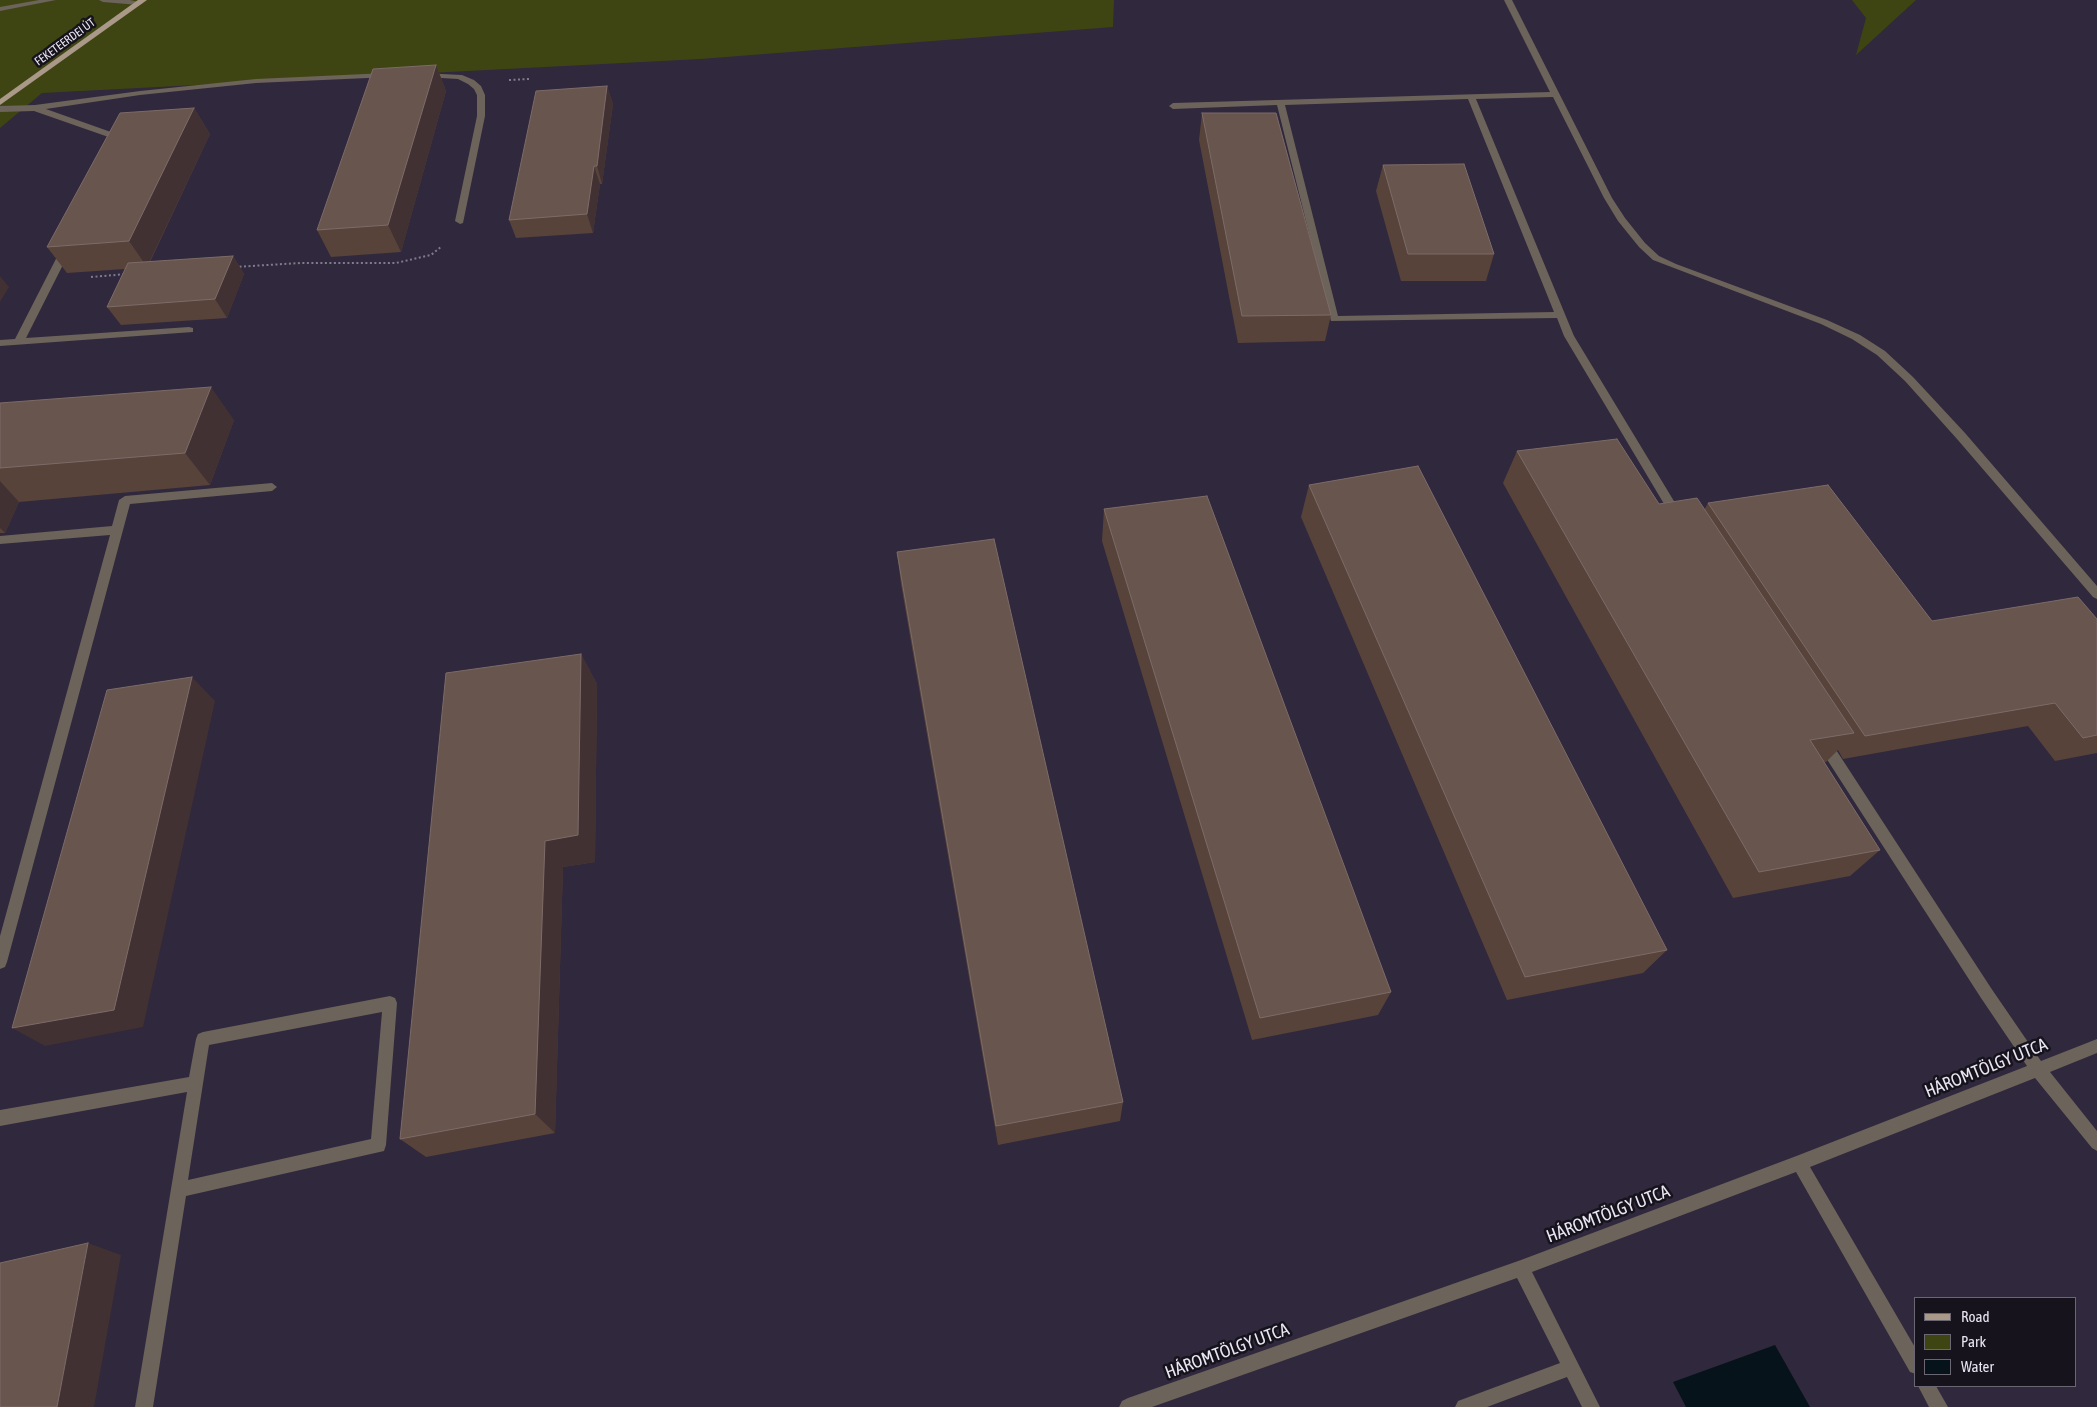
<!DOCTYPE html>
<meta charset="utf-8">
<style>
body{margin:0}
#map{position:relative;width:2097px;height:1407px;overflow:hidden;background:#30283c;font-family:"Asap Condensed",sans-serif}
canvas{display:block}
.legend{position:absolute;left:1914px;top:1297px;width:162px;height:90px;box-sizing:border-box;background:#16131c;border:1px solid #6b6772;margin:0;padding:6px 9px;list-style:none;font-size:15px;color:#eae5f2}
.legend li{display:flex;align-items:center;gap:10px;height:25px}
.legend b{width:25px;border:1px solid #6b6772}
</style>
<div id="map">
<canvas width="2097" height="1407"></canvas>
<ul class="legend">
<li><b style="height:6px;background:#aa9989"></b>Road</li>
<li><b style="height:14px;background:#3f4512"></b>Park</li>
<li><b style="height:14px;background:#06131b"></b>Water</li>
</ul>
</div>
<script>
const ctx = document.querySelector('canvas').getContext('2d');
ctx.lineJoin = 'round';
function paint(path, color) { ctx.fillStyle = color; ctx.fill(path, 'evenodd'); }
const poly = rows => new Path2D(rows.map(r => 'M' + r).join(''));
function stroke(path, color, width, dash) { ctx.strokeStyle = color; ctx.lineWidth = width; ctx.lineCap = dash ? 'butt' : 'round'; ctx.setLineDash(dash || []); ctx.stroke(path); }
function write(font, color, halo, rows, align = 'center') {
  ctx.font = font + ' "Asap Condensed",sans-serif'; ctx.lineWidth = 5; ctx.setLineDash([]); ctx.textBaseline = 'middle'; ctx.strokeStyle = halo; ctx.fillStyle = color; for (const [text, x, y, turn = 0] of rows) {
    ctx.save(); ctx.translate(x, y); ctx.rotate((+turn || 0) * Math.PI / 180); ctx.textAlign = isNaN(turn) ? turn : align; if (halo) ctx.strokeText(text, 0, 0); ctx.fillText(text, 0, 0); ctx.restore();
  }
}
paint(poly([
 [0,0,1114,0,1113,27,700,59,42,93,0,128],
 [1852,0,1916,0,1856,55,1866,18]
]), '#3f4512');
paint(poly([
 [1775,1345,1810,1407,1686,1407,1673,1382]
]), '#06131b');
stroke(poly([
 [509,80,529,79],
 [235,267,300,263,396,263,431,255,442,246],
 [91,277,127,274]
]), '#827b8c', 2, [2, 2.5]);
paint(poly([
 [39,0,56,0,0,11,0,7,39,0],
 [99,0,130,0,143,3,139,5,103,2,99,0],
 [1504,0,1512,0,1612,198,1625,218,1645,243,1659,256,1676,264,1827,320,1860,335,1885,351,1913,377,1965,433,2097,586,2097,599,2093,597,1957,439,1905,381,1877,355,1852,339,1821,324,1653,260,1639,247,1618,221,1604,198,1553,97,1476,99,1574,336,1683,516,1677,520,1673,519,1564,336,1557,318,1331,321,1277,105,1173,109,1169,106,1173,103,1550,92,1504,0],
 [1468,99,1554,312,1338,316,1285,105,1468,99],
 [387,73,390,73,390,77,256,83,140,95,46,109,125,137,126,139,124,142,120,145,116,142,117,140,34,111,0,112,0,106,35,105,140,91,256,79,387,73],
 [422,73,462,75,474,80,481,86,485,95,485,116,463,223,460,224,455,221,477,116,477,95,474,89,468,84,458,79,425,77,422,77,422,73],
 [66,246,71,249,26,338,189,327,193,328,193,332,0,346,0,340,15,339,61,249,66,246],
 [272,483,277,487,272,491,130,504,7,962,5,967,0,969,0,936,110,535,0,544,0,536,112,526,119,500,125,496,272,483],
 [1824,738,1829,739,1991,988,2041,1061,2097,1039,2097,1053,2050,1072,2097,1131,2097,1151,2092,1148,2035,1078,1810,1167,1916,1349,1916,1374,1910,1372,1796,1172,1532,1272,1600,1407,1582,1407,1567,1377,1487,1407,1455,1407,1458,1401,1560,1363,1517,1278,1152,1407,1119,1407,1122,1401,1128,1398,1521,1260,1799,1155,2027,1066,1981,998,1819,747,1818,743,1819,739,1824,738],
 [390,996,395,998,397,1003,386,1145,384,1151,186,1196,153,1407,135,1407,187,1092,0,1126,0,1110,189,1077,196,1039,198,1034,203,1032,390,996],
 [382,1012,371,1139,188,1180,209,1045,382,1012],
 [1918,1386,1936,1386,1948,1407,1929,1407,1918,1386]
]), '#6c635b');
paint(poly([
 [138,0,147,0,0,105,0,99,138,0]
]), '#aa9989');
paint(poly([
 [436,65,446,91,401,252,331,257,317,230],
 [607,86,613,104,602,184,600,184,593,233,516,238,509,220],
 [194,108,210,134,150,262,233,256,244,274,227,318,121,325,107,307,125,269,67,273,47,247],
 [1202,113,1331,315,1325,341,1238,343,1199,140],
 [1383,165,1494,254,1486,281,1401,281,1376,191],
 [0,403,234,420,210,485,19,502,5,533,0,533],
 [1517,451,1659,504,1704,510,1708,503,1932,621,2097,619,2097,753,2055,761,2028,726,1843,759,1838,750,1826,762,1824,762,1880,850,1850,876,1733,898,1503,483],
 [1309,485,1667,950,1643,973,1507,1000,1301,517],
 [1104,509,1391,992,1378,1015,1252,1040,1102,541],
 [897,552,1123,1102,1120,1121,998,1145,901,584],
 [581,654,597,684,595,862,563,867,555,1133,426,1157,400,1139]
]), '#58433b');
paint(poly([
 [436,65,446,91,401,252,388,225],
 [607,86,613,104,602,184,597,166],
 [194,108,210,134,147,267,129,241],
 [594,166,600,184,593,233,587,214],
 [233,256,244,274,227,318,215,299],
 [0,276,9,287,0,302],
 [211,387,234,420,210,485,185,453],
 [0,481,19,502,5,533,0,528],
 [581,654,597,684,595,862,563,867,555,1133,535,1114,545,841],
 [192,677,215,701,143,1027,45,1046,12,1028],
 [88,1243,121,1255,94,1407,57,1407]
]), '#413133');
const building = poly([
 [436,65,388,225,317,230,373,69,436,65],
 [607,86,597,166,594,166,587,214,509,220,536,91,607,86],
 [194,108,129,241,47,247,120,113,194,108],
 [1202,113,1276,113,1331,315,1242,316,1202,113],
 [1464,164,1494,254,1408,254,1383,165,1464,164],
 [233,256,215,299,107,307,128,263,233,256],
 [211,387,185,453,0,468,0,403,211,387],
 [1617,439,1659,504,1697,498,1854,733,1810,740,1880,850,1759,872,1517,451,1617,439],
 [1418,466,1667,950,1525,977,1309,485,1418,466],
 [1828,485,1932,621,2078,597,2097,619,2097,735,2083,738,2055,703,1865,736,1708,503,1828,485],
 [1207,496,1391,992,1260,1018,1104,509,1207,496],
 [994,539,1123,1102,996,1126,897,552,994,539],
 [581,654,578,835,545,841,535,1114,400,1139,446,673,581,654],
 [192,677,114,1010,12,1028,107,690,192,677],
 [88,1243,57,1407,0,1407,0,1263,88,1243]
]);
paint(building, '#68554e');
stroke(building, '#7c6b68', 1);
write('12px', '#eae5f2', '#16131c', [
 ["FEKETEERDEI ÚT",65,42,-36]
]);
write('18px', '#eae5f2', '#16131c', [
 ["HÁROMTÖLGY UTCA",1986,1068,-22],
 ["HÁROMTÖLGY UTCA",1608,1214,-21],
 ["HÁROMTÖLGY UTCA",1227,1351,-20]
]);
</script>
